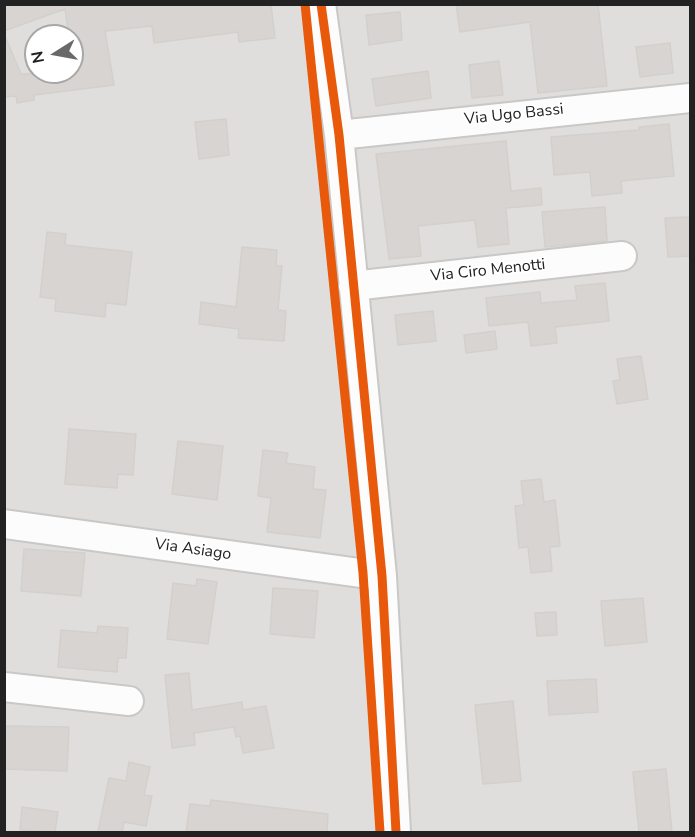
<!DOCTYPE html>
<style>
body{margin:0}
#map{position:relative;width:695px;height:837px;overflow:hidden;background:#f0eeeb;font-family:"Nunito Sans",sans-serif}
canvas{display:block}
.frame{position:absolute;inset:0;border:6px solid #222;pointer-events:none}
.north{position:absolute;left:24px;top:24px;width:60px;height:60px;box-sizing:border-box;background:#fff;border:2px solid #a7a7a7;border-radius:50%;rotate:259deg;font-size:16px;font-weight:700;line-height:24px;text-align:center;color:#222}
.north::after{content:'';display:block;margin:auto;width:21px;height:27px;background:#6a6968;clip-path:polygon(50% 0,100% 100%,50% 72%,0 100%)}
</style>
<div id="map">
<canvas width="695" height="837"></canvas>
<div class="frame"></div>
<div class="north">N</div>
</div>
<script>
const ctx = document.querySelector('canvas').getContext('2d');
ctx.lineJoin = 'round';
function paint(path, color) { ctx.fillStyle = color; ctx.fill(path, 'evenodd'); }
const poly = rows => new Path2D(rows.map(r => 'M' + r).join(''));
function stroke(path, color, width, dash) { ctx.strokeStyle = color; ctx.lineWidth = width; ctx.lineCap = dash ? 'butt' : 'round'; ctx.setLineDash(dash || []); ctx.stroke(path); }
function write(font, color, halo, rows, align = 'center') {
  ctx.font = font + ' "Nunito Sans",sans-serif'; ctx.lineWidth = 4.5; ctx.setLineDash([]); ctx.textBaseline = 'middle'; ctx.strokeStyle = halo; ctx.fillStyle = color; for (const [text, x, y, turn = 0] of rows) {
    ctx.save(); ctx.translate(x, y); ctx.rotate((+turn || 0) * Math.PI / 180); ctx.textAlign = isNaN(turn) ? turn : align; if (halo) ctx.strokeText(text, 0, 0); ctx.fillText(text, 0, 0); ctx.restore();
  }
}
paint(poly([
 [5,5,690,5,690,832,5,832],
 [36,36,72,36,72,72,36,72]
]), '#dfdedc');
const building = poly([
 [4,4,271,4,275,38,239,42,238,32,154,43,152,26,105,31,114,85,34,95,34,100,17,103,16,96,4,97,4,34,21,74,72,72,72,36,69,36,65,9,4,31,4,4],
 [456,4,598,4,607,86,538,93,530,22,460,32,456,4],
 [400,12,402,40,369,45,366,15,400,12],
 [670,43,673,73,640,77,636,47,670,43],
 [499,61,503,95,472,98,469,65,499,61],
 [428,71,431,98,376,106,372,79,428,71],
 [226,119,229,155,199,159,195,122,226,119],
 [669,124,674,176,621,181,622,193,592,196,590,172,554,175,551,137,639,130,639,127,669,124],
 [506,141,511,191,541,188,542,205,506,208,509,244,478,247,475,220,418,226,421,256,389,259,376,154,506,141],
 [605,207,607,241,545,247,542,212,605,207],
 [690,217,690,256,668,257,665,218,690,217],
 [47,232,66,234,65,245,132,252,126,305,106,303,105,317,55,311,56,299,40,297,47,232],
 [242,247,277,250,276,266,282,266,278,310,286,311,284,341,238,338,239,329,199,324,201,302,236,307,242,247],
 [605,283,609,321,555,327,557,343,531,346,528,322,489,326,486,298,540,292,541,303,577,300,575,286,605,283],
 [433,311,436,341,398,345,395,315,433,311],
 [495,331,497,349,466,353,464,335,495,331],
 [641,356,648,399,617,404,613,381,620,380,617,359,641,356],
 [69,429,136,434,133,475,118,474,117,488,65,484,69,429],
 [178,441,223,446,217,500,172,494,178,441],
 [263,450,288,453,286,463,315,467,313,489,326,490,320,538,267,532,271,498,258,496,263,450],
 [541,479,544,502,555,500,560,546,550,547,552,571,531,573,528,547,519,548,515,506,524,505,521,481,541,479],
 [24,549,85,553,81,596,21,591,24,549],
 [197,579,217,582,208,644,167,639,173,583,196,586,197,579],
 [273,588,318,591,314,638,270,634,273,588],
 [643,598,647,642,605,646,601,601,643,598],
 [556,612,557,635,537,636,535,613,556,612],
 [98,626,128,628,126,658,118,658,117,672,58,667,61,630,97,633,98,626],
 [189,673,192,710,242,702,243,710,266,706,274,748,243,753,240,736,236,737,234,727,194,733,195,745,172,748,165,675,189,673],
 [596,679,598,712,549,715,547,681,596,679],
 [513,701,521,781,483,784,475,705,513,701],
 [4,726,69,727,67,771,4,769,4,726],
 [129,762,150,767,144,795,152,796,146,826,124,822,122,832,98,832,109,778,126,781,129,762],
 [666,769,672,832,639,832,633,772,666,769],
 [211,800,328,814,327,832,186,832,190,804,210,806,211,800],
 [22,807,58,812,55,832,20,830,22,807]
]);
paint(building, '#d7d4d2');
stroke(building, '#d3d0cc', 1.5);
const minor = poly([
 [321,4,339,135,382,576,396,832],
 [339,135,690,98],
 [353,286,622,256],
 [4,524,382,576],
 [4,687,129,701]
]);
stroke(minor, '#c9c8c7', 32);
stroke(minor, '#fdfcfc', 28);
stroke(poly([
 [305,4,363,573,380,832],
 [321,4,339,135,382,576,396,832]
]), '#e8590c', 9);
write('16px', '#222', '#fff', [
 ["Via Ugo Bassi",514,115,-6],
 ["Via Ciro Menotti",488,271,-6],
 ["Via Asiago",193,550,8]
]);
</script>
